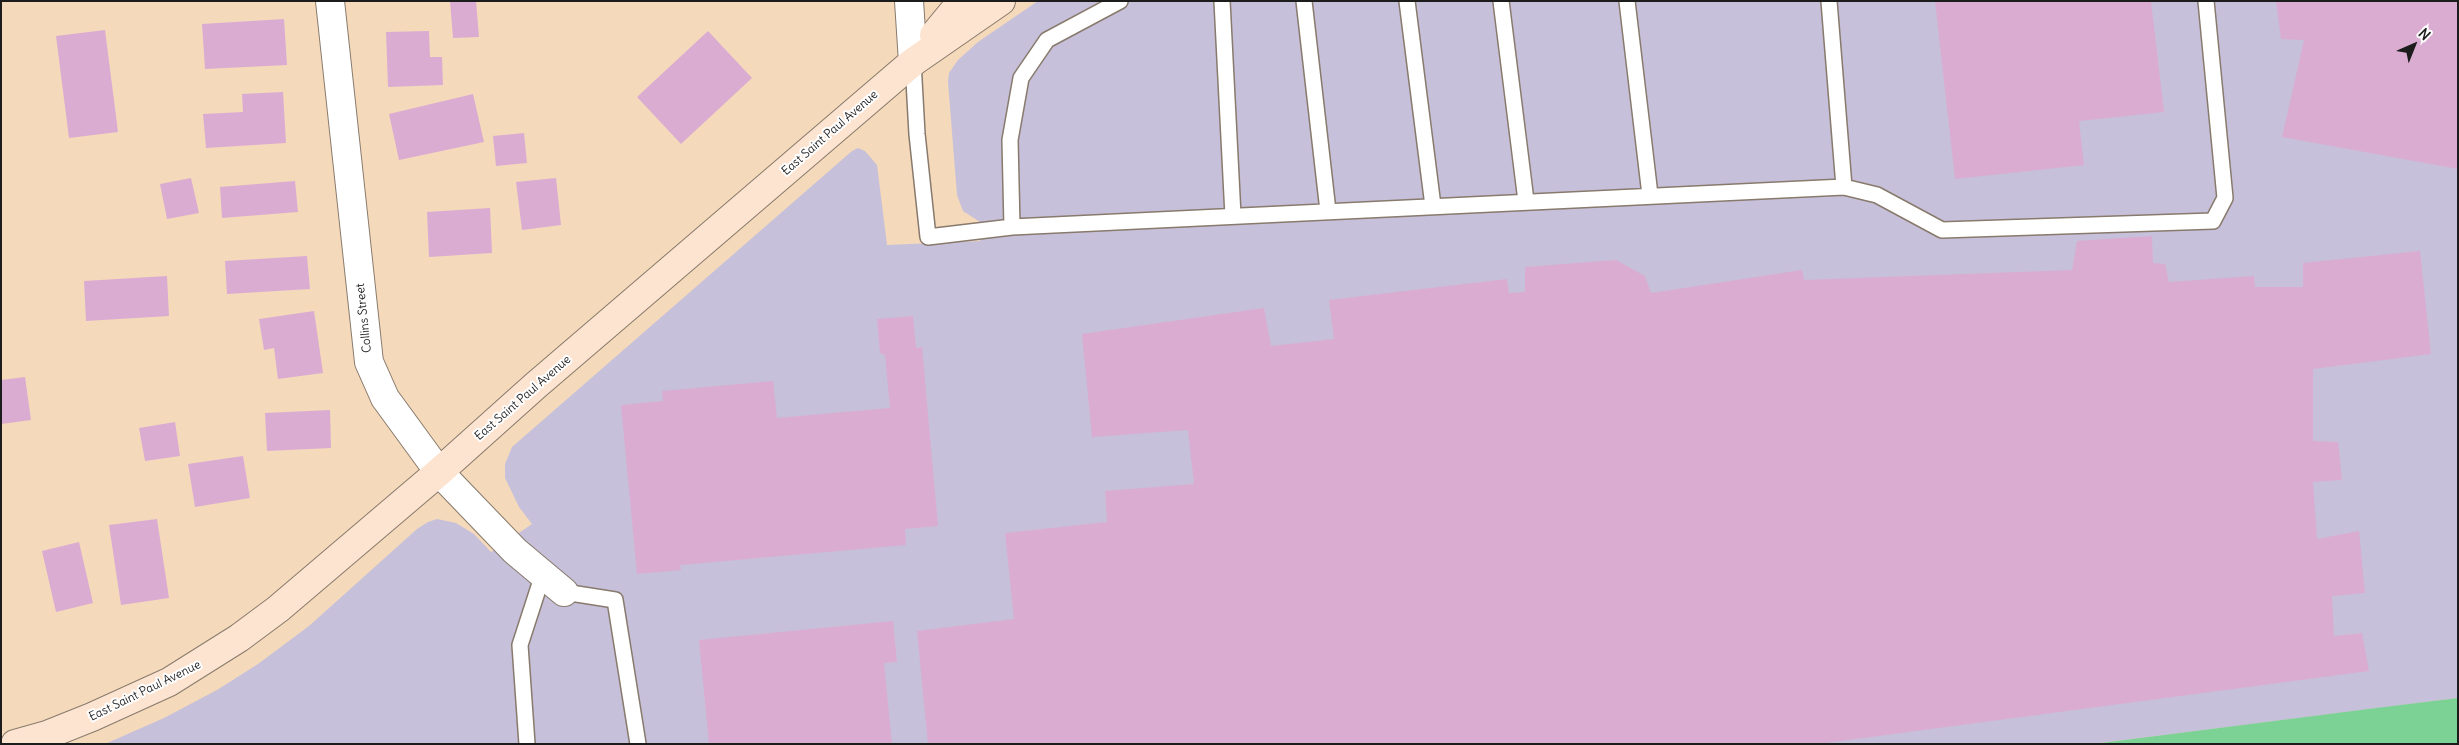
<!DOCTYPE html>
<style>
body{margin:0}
#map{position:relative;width:2459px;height:745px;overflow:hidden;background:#f4d9bb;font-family:Delius,sans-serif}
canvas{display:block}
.frame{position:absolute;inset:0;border:2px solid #1c1c1c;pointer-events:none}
.north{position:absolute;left:2389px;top:20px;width:50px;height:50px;-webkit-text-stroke:4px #fff;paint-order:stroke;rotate:44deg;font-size:14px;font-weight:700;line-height:20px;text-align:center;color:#1c1c1c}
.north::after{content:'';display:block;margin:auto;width:18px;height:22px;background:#1c1c1c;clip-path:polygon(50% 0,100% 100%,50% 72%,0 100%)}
</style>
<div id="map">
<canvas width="2459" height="745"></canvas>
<div class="frame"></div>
<div class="north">N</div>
</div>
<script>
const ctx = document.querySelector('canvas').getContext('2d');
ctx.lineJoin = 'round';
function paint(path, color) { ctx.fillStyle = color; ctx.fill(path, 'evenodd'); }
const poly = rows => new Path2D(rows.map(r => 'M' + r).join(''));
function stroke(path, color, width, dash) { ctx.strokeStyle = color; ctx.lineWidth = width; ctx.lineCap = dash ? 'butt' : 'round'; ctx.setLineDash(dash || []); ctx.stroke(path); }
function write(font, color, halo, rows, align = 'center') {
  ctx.font = font + ' Delius,sans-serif'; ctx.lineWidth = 4; ctx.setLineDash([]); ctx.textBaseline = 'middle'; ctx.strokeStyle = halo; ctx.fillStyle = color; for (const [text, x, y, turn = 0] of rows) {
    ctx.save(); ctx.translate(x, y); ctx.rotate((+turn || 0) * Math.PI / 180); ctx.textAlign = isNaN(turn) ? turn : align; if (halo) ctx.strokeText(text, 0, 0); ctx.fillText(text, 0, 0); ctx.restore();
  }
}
paint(poly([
 [1038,1,2458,1,2458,698,2093,744,105,744,164,718,217,690,258,664,309,626,417,529,428,522,437,519,456,523,474,534,491,552,532,524,519,507,505,478,505,464,512,447,852,151,858,148,865,151,877,165,887,245,980,241,980,222,963,211,957,195,948,82,949,73,958,60,978,42]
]), '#c6c0da');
paint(poly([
 [2458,698,2458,744,2093,744,2384,707]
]), '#7cd195');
paint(poly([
 [450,1,476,1,479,37,453,38],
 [1935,1,2151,1,2164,112,2079,121,2084,165,1955,179],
 [2276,1,2458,1,2458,169,2282,137,2304,40,2281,39],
 [284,19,287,65,205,69,202,24],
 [105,30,118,132,69,138,56,36],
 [429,31,430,57,442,57,443,85,388,87,386,32],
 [708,31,752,78,681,144,637,97],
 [283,92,286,143,206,148,203,114,243,112,242,94],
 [473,94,484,142,399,160,389,114],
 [524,133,527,163,496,166,493,136],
 [191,178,199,213,167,219,160,184],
 [556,178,561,225,522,230,516,182],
 [295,181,298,212,222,218,220,187],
 [490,208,492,253,429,257,427,212],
 [2152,236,2153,263,2165,264,2169,282,2254,276,2255,287,2303,287,2303,263,2420,251,2431,354,2313,369,2313,441,2338,442,2342,480,2313,482,2317,539,2359,531,2365,593,2332,596,2334,636,2362,633,2369,671,1818,744,928,744,917,631,1014,619,1005,533,1107,522,1105,491,1194,484,1188,430,1092,437,1082,334,1264,308,1271,346,1334,339,1329,300,1507,279,1509,293,1525,292,1525,267,1616,260,1645,276,1651,293,1802,270,1804,280,2072,270,2077,241],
 [307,256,310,289,227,294,225,261],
 [167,276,169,316,86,321,84,281],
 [314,311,323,373,278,379,274,348,264,350,259,319],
 [913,316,916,348,922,347,938,526,905,529,906,545,680,565,681,570,637,574,621,405,663,401,662,391,773,381,777,418,890,408,885,355,880,353,877,319],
 [25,377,31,420,1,424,1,380],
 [330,410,331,448,267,451,265,413],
 [175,422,180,456,145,461,139,428],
 [243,456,250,498,195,507,188,464],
 [157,519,169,598,121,605,109,525],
 [79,542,93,603,56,612,42,551],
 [893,621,897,662,884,663,892,744,709,744,699,640]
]), '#dbacd2');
const service = poly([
 [1222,1,1233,216],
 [1304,1,1328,211],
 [1407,1,1433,206],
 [1501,1,1526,201],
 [1627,1,1650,195],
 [1829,1,1844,187],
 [913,62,917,134,928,237,1012,227,1844,187,1877,195,1942,230,2213,221,2225,198,2206,1],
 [1012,227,1010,140,1021,78,1047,40,1120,1],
 [564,592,615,600,638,744],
 [527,744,520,645,543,574]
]);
const minor = poly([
 [330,1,369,362,385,398,439,472,515,551,564,592],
 [909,1,913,62]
]);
const secondary = poly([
 [934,35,962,1],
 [15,744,47,735,92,717,169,682,239,638,278,609,439,472,535,386,913,62,1001,1]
]);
stroke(service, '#887a6c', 18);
stroke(minor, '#887a6c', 30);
stroke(secondary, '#887a6c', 30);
stroke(service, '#fff', 15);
stroke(minor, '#fff', 28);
stroke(secondary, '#fde4d1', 28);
write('12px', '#1c1c1c', '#fff', [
 ["East Saint Paul Avenue",830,133,-41],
 ["Collins Street",364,318,-96],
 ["East Saint Paul Avenue",523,398,-41],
 ["East Saint Paul Avenue",145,691,-26]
]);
</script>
